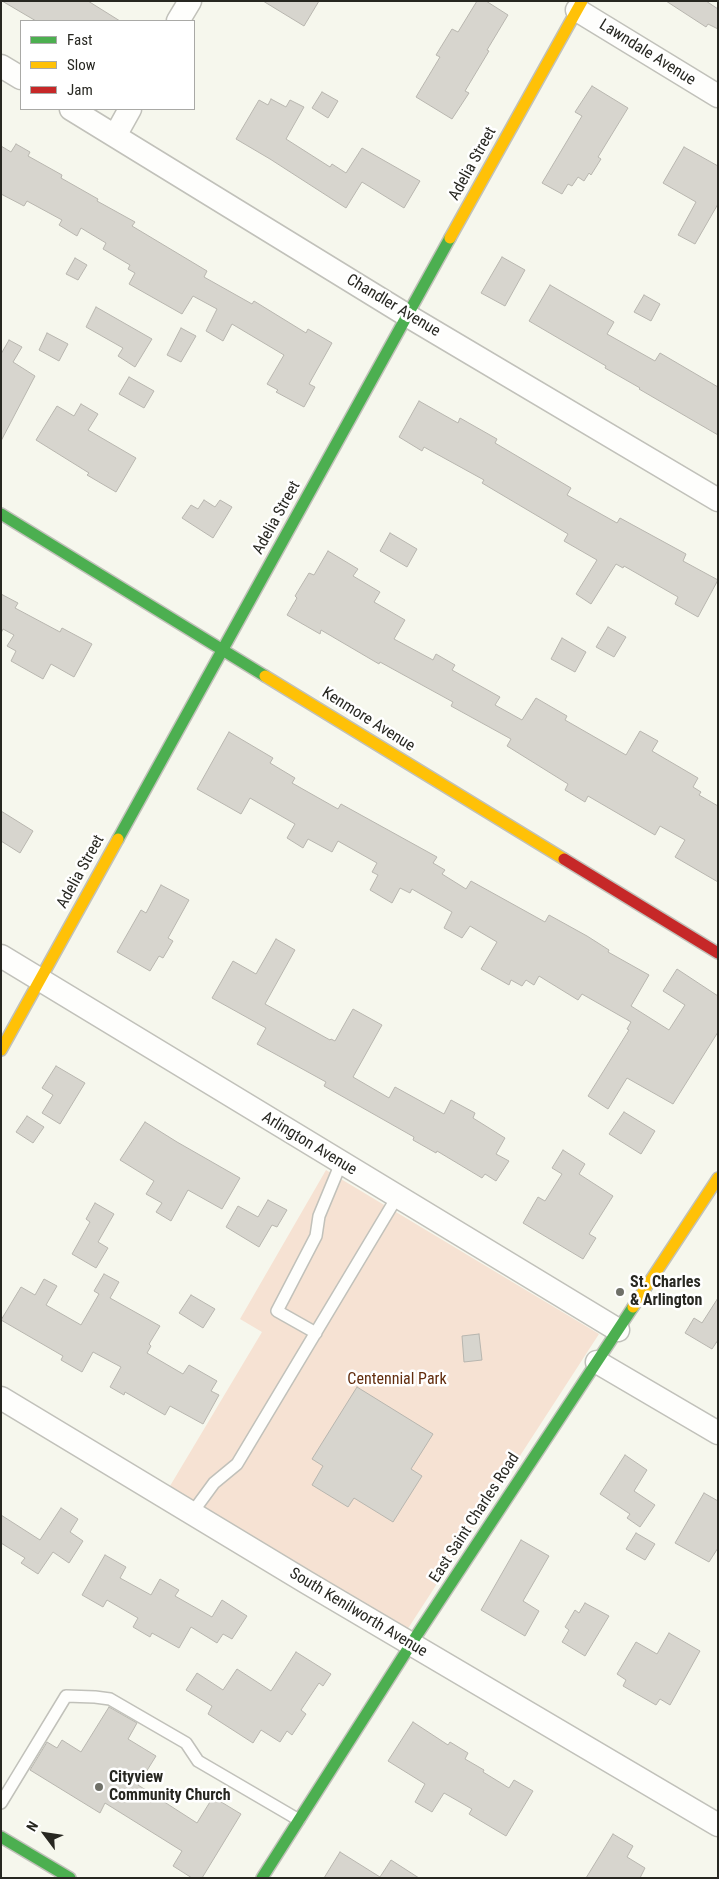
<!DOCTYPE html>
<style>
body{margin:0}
#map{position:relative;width:719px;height:1879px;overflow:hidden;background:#f6f7ed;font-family:"Roboto Condensed",sans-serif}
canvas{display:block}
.frame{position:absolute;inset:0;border:2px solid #272721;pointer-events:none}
.legend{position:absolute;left:20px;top:20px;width:175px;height:90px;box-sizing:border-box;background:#fff;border:1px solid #a9a9a6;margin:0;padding:6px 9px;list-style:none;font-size:15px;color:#272721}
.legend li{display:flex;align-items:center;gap:10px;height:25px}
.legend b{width:25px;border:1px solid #a9a9a6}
.north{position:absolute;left:20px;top:1809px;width:50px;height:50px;-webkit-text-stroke:4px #fff;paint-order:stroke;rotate:301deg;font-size:14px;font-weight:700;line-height:20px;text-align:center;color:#272721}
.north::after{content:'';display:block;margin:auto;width:18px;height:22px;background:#272721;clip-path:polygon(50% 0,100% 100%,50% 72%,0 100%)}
</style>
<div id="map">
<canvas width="719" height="1879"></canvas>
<div class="frame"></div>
<ul class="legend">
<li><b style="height:6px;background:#4caf50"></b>Fast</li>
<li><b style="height:6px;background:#ffc107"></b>Slow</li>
<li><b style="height:6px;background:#c62828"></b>Jam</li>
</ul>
<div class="north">N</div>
</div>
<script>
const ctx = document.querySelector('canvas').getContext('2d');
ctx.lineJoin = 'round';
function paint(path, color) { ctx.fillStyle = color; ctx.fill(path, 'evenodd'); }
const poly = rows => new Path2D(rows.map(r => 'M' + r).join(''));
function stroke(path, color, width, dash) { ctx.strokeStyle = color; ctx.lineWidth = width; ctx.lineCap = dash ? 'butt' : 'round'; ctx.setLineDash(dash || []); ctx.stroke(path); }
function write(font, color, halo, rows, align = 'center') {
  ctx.font = font + ' "Roboto Condensed",sans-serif'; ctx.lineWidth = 5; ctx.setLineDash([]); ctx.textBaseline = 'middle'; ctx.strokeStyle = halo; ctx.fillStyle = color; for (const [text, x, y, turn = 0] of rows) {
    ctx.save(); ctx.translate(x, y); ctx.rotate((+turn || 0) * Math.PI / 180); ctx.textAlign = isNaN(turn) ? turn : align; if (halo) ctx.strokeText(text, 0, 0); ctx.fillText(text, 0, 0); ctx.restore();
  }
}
paint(poly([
 [326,1170,599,1334,407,1630,170,1486,262,1332,240,1319]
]), '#f6e2d3');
const building = poly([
 [2,1,88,1,120,21,36,21,2,1],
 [263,1,319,1,304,26,263,1],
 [477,1,486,1,508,15,487,50,489,51,465,91,469,93,452,119,416,97,440,57,436,55,452,29,458,32,477,1],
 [666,1,706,1,718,9,718,29,708,24,706,27,666,1],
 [592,86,628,108,598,157,601,159,591,175,589,173,584,181,578,177,572,186,568,184,562,194,542,183,582,116,575,112,592,86],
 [322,92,338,101,328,118,312,108,322,92],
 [271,99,286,107,290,100,304,107,286,139,330,167,332,164,346,173,362,148,420,181,404,208,362,182,346,208,270,159,236,139,259,100,268,105,271,99],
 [16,144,30,152,28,156,62,175,61,178,98,199,97,201,135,222,132,226,207,271,204,277,252,304,254,301,306,333,308,329,332,343,309,384,315,387,304,407,276,392,278,390,267,384,284,355,232,324,223,341,206,331,217,309,193,296,182,314,129,284,135,273,128,269,130,265,103,249,106,243,81,228,77,236,59,225,62,220,27,201,24,206,1,194,1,146,11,152,16,144],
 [684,147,718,166,718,204,695,244,678,235,696,202,663,183,684,147],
 [502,257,525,270,505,306,481,293,502,257],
 [75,258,87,265,78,280,66,274,75,258],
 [550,285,614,322,607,334,655,361,660,353,718,387,718,435,639,389,640,388,605,368,606,366,529,321,550,285],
 [644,295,660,304,651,321,634,312,644,295],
 [96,307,152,339,135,367,118,356,123,348,86,327,96,307],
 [181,328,196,336,181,362,167,355,181,328],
 [47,333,68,344,59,361,39,350,47,333],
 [9,340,22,347,13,362,35,376,1,441,1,354,9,340],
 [129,377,154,391,144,408,119,394,129,377],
 [419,401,458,423,460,418,497,439,495,443,571,488,567,495,617,523,620,518,686,554,683,561,718,580,698,617,675,604,678,597,624,566,623,568,616,564,591,604,576,594,597,560,564,541,568,534,482,483,484,480,424,447,422,451,399,437,419,401],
 [81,404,98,414,88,430,136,458,116,492,87,475,89,473,36,440,57,406,74,416,81,404],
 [204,500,215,507,220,500,232,507,213,538,182,518,191,505,198,509,204,500],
 [390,533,417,549,407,567,380,551,390,533],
 [328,551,358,569,353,576,380,592,374,602,405,620,394,639,433,660,436,654,455,665,452,670,500,697,495,705,522,720,536,698,567,716,565,720,626,755,640,731,658,741,652,751,698,778,693,787,701,792,699,795,718,806,718,882,675,857,685,840,660,826,655,835,588,796,585,802,565,790,568,784,507,746,511,739,451,706,453,702,380,662,379,664,321,630,320,634,287,615,297,598,295,596,309,573,314,575,328,551],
 [1,594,18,603,15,608,60,632,62,628,92,644,74,677,51,664,43,679,11,661,16,651,7,646,14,635,3,629,1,633,1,594],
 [608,627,626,637,614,657,596,647,608,627],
 [562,638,586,652,575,672,551,659,562,638],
 [229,732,273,758,270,763,295,778,292,783,338,809,341,804,437,857,433,863,445,870,442,874,466,889,471,881,545,922,549,915,587,936,609,950,608,952,649,975,631,1006,669,1030,685,1005,663,991,677,969,718,996,718,1032,673,1104,627,1078,608,1109,588,1096,629,1030,627,1029,631,1022,582,994,578,1000,539,976,534,985,526,980,522,986,511,980,509,985,481,969,497,942,470,926,462,938,444,928,452,912,412,889,410,893,400,888,392,903,370,890,378,875,372,872,377,863,338,841,332,852,308,839,303,848,287,838,295,824,250,798,241,814,197,789,229,732],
 [1,811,33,831,20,853,1,841,1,811],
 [161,885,189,900,168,938,173,941,163,958,159,956,150,971,117,952,141,910,146,913,161,885],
 [276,939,295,950,265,1004,330,1040,331,1039,335,1041,353,1009,382,1025,353,1077,389,1098,395,1087,444,1114,451,1100,475,1113,473,1118,505,1138,496,1154,509,1161,496,1181,485,1174,482,1178,437,1151,436,1153,413,1140,414,1137,324,1086,326,1082,257,1044,266,1028,212,998,233,961,256,974,276,939],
 [56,1066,85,1083,60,1124,42,1113,53,1095,42,1088,56,1066],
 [624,1112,655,1131,641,1154,609,1134,624,1112],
 [27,1116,44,1127,33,1143,16,1132,27,1116],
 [145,1122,177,1142,240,1178,222,1209,188,1190,171,1221,156,1212,162,1203,146,1194,154,1181,120,1160,145,1122],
 [563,1150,585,1164,579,1174,613,1196,589,1234,596,1238,583,1259,523,1223,538,1197,545,1201,562,1174,552,1168,563,1150],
 [268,1200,287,1210,277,1227,272,1225,259,1247,226,1227,238,1206,258,1217,268,1200],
 [95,1203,114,1214,98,1242,108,1248,96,1268,72,1254,90,1222,86,1219,95,1203],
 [104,1274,119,1282,110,1298,160,1326,149,1344,151,1346,147,1353,183,1374,189,1365,217,1381,211,1391,219,1395,203,1424,170,1406,165,1415,125,1392,124,1395,110,1387,121,1367,93,1352,82,1372,61,1360,63,1356,1,1320,21,1287,35,1295,44,1279,57,1286,46,1305,81,1325,99,1294,94,1291,104,1274],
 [191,1295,215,1309,203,1328,179,1313,191,1295],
 [718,1298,718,1340,712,1349,685,1333,694,1318,702,1323,718,1298],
 [479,1334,482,1360,464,1362,462,1336,479,1334],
 [357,1387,433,1434,411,1469,422,1476,393,1522,354,1498,348,1507,312,1485,323,1466,312,1459,357,1387],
 [625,1455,647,1470,634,1491,655,1505,640,1527,627,1518,630,1514,600,1494,625,1455],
 [704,1493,718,1501,718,1548,709,1562,675,1543,704,1493],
 [61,1508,78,1519,70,1532,83,1541,69,1563,53,1552,38,1574,21,1563,25,1558,1,1543,1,1515,40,1540,61,1508],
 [636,1533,655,1544,645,1560,626,1549,636,1533],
 [521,1540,549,1556,523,1601,539,1611,525,1636,481,1610,521,1540],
 [105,1555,126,1567,120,1578,151,1595,160,1579,179,1590,175,1596,212,1617,222,1600,247,1616,232,1639,223,1634,217,1643,191,1627,179,1648,152,1633,150,1637,133,1627,138,1618,107,1600,103,1607,82,1595,105,1555],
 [585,1603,609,1616,585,1656,562,1642,569,1630,565,1627,575,1610,579,1613,585,1603],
 [669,1633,700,1651,670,1705,660,1699,656,1705,623,1686,626,1680,617,1674,636,1642,657,1654,669,1633],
 [296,1652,331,1674,323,1686,319,1683,301,1710,306,1714,292,1735,287,1731,280,1742,261,1730,253,1743,208,1714,212,1706,186,1690,197,1673,223,1690,237,1669,271,1691,296,1652],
 [109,1707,137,1723,128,1739,156,1756,138,1785,197,1823,213,1797,241,1814,202,1878,192,1878,173,1866,182,1851,105,1803,100,1813,30,1770,47,1742,57,1748,62,1740,81,1752,109,1707],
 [413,1722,448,1745,450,1742,468,1753,465,1759,484,1770,483,1772,509,1788,514,1780,533,1791,506,1836,469,1814,472,1809,444,1793,432,1812,415,1802,425,1784,388,1761,413,1722],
 [613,1834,633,1846,627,1857,645,1868,640,1878,586,1878,613,1834],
 [340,1852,380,1877,391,1860,419,1878,324,1878,340,1852]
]);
paint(building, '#d7d5ce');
stroke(building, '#b8b6af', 1);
const lane = poly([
 [316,1333,277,1311,316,1236,319,1216,341,1163],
 [192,1513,214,1483,237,1464,397,1197],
 [1,1803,66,1696,95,1697,110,1699,186,1743,198,1761,299,1820]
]);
const street = poly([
 [577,10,718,96],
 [178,21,190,1],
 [1,66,21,78],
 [71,109,408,316,718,500],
 [115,136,130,109],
 [1,956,618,1330],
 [597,1362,718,1433],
 [1,1398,306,1582,718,1825]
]);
const fast = poly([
 [1,514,265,676],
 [118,839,450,238],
 [1,1837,70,1878],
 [262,1878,411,1644,633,1307]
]);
const slow = poly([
 [450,238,582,1],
 [265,676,564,859],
 [1,1050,118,839],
 [633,1307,718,1178]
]);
const jam = poly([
 [564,859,718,953]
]);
stroke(lane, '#c1c1ba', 14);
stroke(street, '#c1c1ba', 25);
stroke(fast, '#c1c1ba', 14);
stroke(slow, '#c1c1ba', 14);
stroke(jam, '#c1c1ba', 14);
stroke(lane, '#fefefc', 11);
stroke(street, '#fefefc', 22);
stroke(fast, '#4caf50', 11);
stroke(slow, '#ffc107', 11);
stroke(jam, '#c62828', 11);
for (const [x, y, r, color] of [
 [620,1292,5,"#6f7068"],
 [99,1787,5,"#6f7068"]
]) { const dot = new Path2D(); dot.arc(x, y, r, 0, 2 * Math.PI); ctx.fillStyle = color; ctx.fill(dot); stroke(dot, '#fff', 2); }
write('16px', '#272721', '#fff', [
 ["Lawndale Avenue",647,53,32],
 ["Adelia Street",473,164,-61],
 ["Chandler Avenue",393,306,31],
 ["Adelia Street",277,518,-61],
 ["Kenmore Avenue",368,720,32],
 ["Adelia Street",81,872,-61],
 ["Arlington Avenue",309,1144,31],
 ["East Saint Charles Road",475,1518,-57],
 ["South Kenilworth Avenue",358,1613,31]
]);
write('bold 16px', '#272721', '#fff', [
 ["St. Charles",630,1283],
 ["& Arlington",630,1301],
 ["Cityview",109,1778],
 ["Community Church",109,1796]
], 'left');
write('16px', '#622d0e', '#fff', [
 ["Centennial Park",397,1380]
]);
</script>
